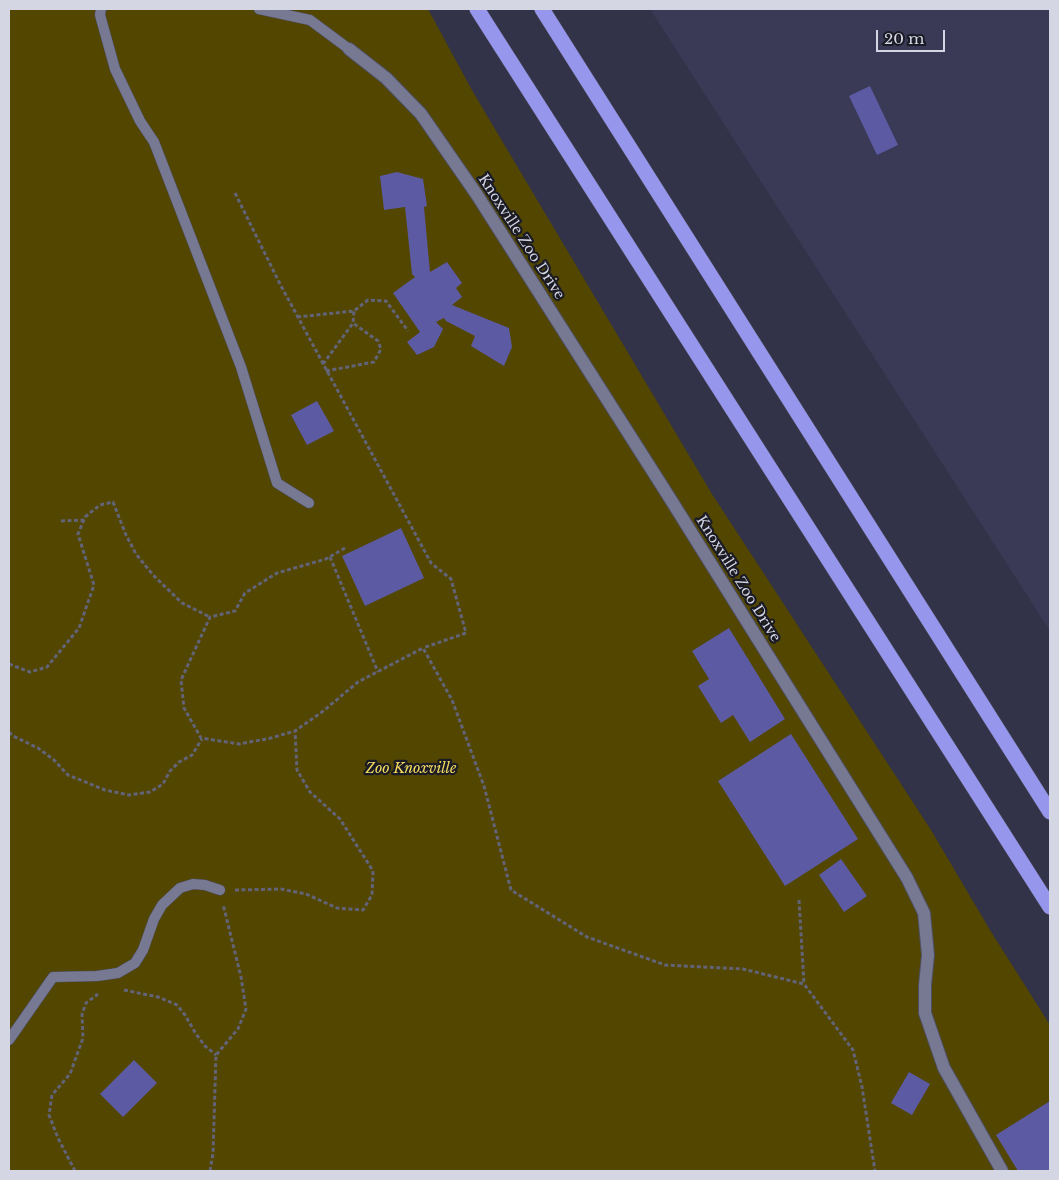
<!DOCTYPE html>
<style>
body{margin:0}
#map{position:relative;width:1059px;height:1180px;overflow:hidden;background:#323248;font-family:"Libre Baskerville",serif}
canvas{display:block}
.frame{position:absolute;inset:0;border:10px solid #d5d6e4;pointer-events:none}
.scale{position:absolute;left:876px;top:30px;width:69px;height:22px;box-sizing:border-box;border:2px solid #d5d6e4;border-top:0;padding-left:6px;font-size:15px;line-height:18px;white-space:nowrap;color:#d5d6e4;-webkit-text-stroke:4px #1b1b25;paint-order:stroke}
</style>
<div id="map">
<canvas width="1059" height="1180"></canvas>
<div class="frame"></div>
<div class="scale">20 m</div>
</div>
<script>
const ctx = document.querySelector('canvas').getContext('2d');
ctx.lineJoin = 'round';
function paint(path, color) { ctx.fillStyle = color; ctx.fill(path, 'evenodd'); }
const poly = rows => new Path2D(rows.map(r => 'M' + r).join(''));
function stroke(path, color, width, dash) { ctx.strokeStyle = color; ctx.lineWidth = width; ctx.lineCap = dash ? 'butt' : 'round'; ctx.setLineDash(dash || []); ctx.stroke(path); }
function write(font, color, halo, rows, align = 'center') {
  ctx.font = font + ' "Libre Baskerville",serif'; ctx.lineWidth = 4.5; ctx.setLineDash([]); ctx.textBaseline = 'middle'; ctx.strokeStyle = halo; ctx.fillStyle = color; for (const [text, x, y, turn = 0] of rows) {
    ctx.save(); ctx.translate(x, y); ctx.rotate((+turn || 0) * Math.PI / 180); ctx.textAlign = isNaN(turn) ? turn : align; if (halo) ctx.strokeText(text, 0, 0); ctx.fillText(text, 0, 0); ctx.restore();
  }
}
paint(poly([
 [650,9,1050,9,1050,631]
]), '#3a3a56');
paint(poly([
 [9,9,428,9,473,92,712,494,931,830,990,930,1050,1025,1050,1171,9,1171]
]), '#524600');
paint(poly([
 [870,86,898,145,877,155,849,96],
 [397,172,423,179,427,206,424,207,430,272,447,262,462,283,456,288,462,297,452,305,509,328,512,347,504,366,471,346,475,336,446,321,444,318,436,322,443,329,434,347,417,355,407,342,420,332,393,293,415,277,412,274,405,207,384,210,380,176],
 [317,401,334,431,307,445,291,415],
 [401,528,424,578,365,606,342,556],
 [729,628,785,719,750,742,733,715,721,723,698,686,709,679,692,651],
 [791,734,858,839,785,886,718,781],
 [841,859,867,896,844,912,819,875],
 [134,1060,157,1083,123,1117,100,1094],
 [909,1072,930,1084,912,1115,891,1103],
 [1050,1101,1050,1171,1018,1171,996,1135]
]), '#5c5aa3');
const service = poly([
 [101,9,100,15,115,69,140,121,154,142,241,367,277,483,309,503],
 [259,9,310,20,349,49],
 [9,1040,53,977,97,976,118,973,135,963,143,950,154,919,162,905,180,888,193,884,205,885,220,890]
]);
const minor = poly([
 [349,49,386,78,421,114,477,195,671,500,907,878,924,913,928,955,925,985,925,1013,944,1068,1002,1171]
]);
const motorway = poly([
 [477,9,1050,907],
 [542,9,1050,812]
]);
stroke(service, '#4e4f61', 11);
stroke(minor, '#4e4f61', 14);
stroke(motorway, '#4e4f61', 16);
stroke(poly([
 [235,193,280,284,431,563,451,579,466,633,423,648],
 [297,317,354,311,368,300,386,301,408,331],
 [323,364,353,323,354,311],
 [326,371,374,362,381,349,378,341,353,323],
 [61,521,84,520],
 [345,548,326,559,277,573,245,593,235,611,210,617,181,680,184,708,201,738,239,744,271,738,295,731,322,712,358,682,423,648,452,700,484,786,511,890,587,937,665,965,743,969,804,984,853,1050,862,1087,875,1171],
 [330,557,378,672],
 [9,664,30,672,47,667,79,628,94,585,78,534,85,517,100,505,113,502,126,535,136,554,153,575,182,603,210,617],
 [9,732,13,736,38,748,54,760,68,775,105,790,129,795,150,792,163,784,170,771,179,762,192,755,202,739],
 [235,890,281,889,306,894,337,908,363,910,372,895,373,871,340,819,310,792,297,770,295,731],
 [799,900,804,984],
 [124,990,158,997,177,1005,185,1015,196,1034,205,1046,216,1055],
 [75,1171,58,1138,49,1115,52,1095,70,1074,83,1038,82,1014,86,1003,98,994],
 [210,1171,213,1153,216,1055,238,1029,246,1009,241,977,223,904]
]), '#636377', 3, [4, 2.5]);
stroke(service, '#777892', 10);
stroke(minor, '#777892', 12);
stroke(motorway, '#9696ed', 15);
write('14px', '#d5d6e4', '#1b1b25', [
 ["Knoxville Zoo Drive",521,237,57],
 ["Knoxville Zoo Drive",738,579,58]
]);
write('italic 14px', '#f3db60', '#1b1b25', [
 ["Zoo Knoxville",411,769]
]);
</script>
